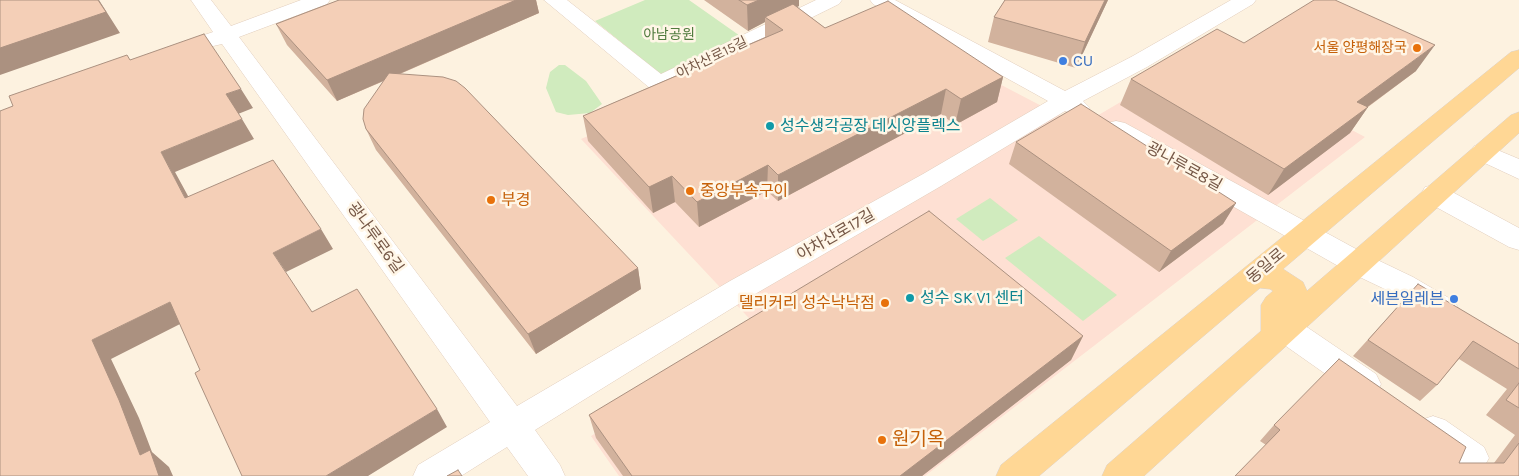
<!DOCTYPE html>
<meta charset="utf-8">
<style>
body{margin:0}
canvas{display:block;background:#fdf2e0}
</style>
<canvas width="1519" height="476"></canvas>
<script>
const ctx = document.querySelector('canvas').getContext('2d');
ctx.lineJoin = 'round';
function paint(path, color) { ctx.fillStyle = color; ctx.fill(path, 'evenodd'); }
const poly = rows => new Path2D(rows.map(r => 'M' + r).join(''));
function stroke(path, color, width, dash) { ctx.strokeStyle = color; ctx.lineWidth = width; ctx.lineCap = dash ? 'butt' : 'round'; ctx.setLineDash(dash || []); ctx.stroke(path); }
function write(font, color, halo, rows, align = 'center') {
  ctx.font = font + ' Karla,"Noto Sans KR",sans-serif'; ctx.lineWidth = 5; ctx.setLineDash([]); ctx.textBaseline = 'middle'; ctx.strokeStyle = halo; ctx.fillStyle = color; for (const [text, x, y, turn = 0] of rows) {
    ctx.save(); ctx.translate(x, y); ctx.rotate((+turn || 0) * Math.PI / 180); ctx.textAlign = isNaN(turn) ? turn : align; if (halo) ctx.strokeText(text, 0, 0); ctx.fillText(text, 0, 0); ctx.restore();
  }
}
paint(poly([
 [867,15,1080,126,1205,52,1365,137,925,476,619,476,591,436,761,331,581,139]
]), '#fee0d3');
paint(poly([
 [645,0,689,0,743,38,664,77,595,21],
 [559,65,565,65,586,81,602,104,590,113,568,115,556,112,546,88,550,72],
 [990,198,1018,220,983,241,956,219],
 [1039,236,1117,295,1083,321,1005,258]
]), '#d0ebbe');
const minor = poly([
 [191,0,211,0,231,26,301,0,330,0,327,4,239,37,517,406,730,281,923,174,1048,101,873,4,870,0,895,0,1065,91,1131,57,1231,0,1256,0,1253,4,1147,67,1083,101,1090,108,1086,113,1078,116,1065,111,941,186,750,297,535,430,560,465,565,476,528,476,507,447,461,476,413,476,418,465,490,422,222,44,209,47,201,46,198,41,201,36,213,32,191,0],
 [544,0,567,0,661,74,816,0,842,0,839,4,667,89,659,91,651,89,544,0],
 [1116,121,1125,123,1367,255,1413,277,1454,301,1459,309,1454,317,1444,321,1434,317,1393,293,1347,271,1107,135,1104,129,1107,123,1116,121],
 [1483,144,1519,159,1519,179,1474,158,1471,152,1474,146,1483,144],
 [1434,185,1443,187,1519,228,1519,250,1509,247,1425,201,1421,194,1425,187,1434,185],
 [1284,316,1295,319,1376,374,1381,384,1376,394,1365,398,1354,394,1273,337,1269,328,1273,319,1284,316],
 [1433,416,1445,420,1484,447,1489,458,1479,476,1441,476,1449,461,1421,442,1416,431,1421,420,1433,416]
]);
const major = poly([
 [1519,50,1519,68,1283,269,1303,282,1307,291,1511,115,1519,112,1519,133,1144,476,1102,476,1107,465,1261,331,1261,305,1266,297,1273,291,1270,289,1260,288,1039,476,996,476,1001,465,1511,52,1519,50]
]);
stroke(minor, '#e1cdbc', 1);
stroke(major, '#dbd3cf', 1);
paint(minor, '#fff');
paint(major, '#ffd795');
paint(poly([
 [339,0,536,0,539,13,400,74,638,268,641,289,536,354,376,150,366,129,384,81,337,101,287,45,276,24],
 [704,0,799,0,799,6,797,7,825,28,1003,77,997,102,955,125,941,114,778,201,767,191,699,227,675,202,653,213,588,141,583,116,765,37,765,22,748,31],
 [1005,0,1108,0,1076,68,988,42,994,17],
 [1244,43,1416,71,1368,107,1350,133,1268,195,1120,105,1131,79],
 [1016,142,1236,203,1223,224,1159,272,1009,164],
 [1403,301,1519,344,1519,476,1266,445,1260,441,1274,425,1459,463,1494,463,1515,435,1486,415,1507,389,1459,359,1437,385,1420,401,1353,356],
 [1083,336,1071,360,922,476,623,476,596,438,589,415]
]), '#d2b29d');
paint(poly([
 [99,0,120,33,0,75,0,48],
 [516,0,536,0,539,13,337,101,327,80],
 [759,0,799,0,799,6,769,20,765,17,765,22,748,31,747,5],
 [1105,0,1108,0,1076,68,1085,42],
 [1435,45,1416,71,1340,127,1357,102],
 [1003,77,997,102,955,125,961,99],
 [241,89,253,108,238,114,226,94],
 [946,89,941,114,778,201,778,175],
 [1368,107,1350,133,1268,195,1284,169],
 [242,119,254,139,175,172,200,218,185,198,161,152],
 [768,165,767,191,699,227,697,202],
 [672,176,675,202,653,213,649,187],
 [1236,203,1223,224,1159,272,1171,251],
 [321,229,333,249,286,272,273,253],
 [638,268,641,289,536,354,528,334],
 [170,302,186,321,111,359,139,418,152,452,169,467,173,476,159,476,140,455,92,340],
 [1083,336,1071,360,922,476,900,476],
 [437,409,447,427,368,476,326,476]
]), '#ab9180');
const building = poly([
 [0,0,98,0,106,12,0,48,0,0],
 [339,0,516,0,327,80,276,24,339,0],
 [739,0,759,0,747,5,739,0],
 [1005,0,1105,0,1085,42,994,17,1005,0],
 [1314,0,1335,0,1435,45,1357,102,1368,107,1284,169,1131,79,1217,29,1244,43,1314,0],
 [888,1,1003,77,961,99,946,89,778,175,768,165,697,202,672,176,649,187,583,116,783,30,765,17,793,4,825,28,888,1],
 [204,34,241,89,226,94,242,119,161,152,185,198,273,160,321,229,273,253,312,312,357,289,437,409,326,476,242,476,195,373,200,370,170,302,92,340,119,400,140,455,150,450,159,476,0,476,0,111,13,106,9,96,127,55,130,60,204,34],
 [389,73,443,77,456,81,465,88,638,268,528,334,366,129,363,119,364,109,389,73],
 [1081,104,1236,203,1171,251,1016,142,1081,104],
 [929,211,1083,336,900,476,632,476,589,415,929,211],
 [1418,284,1519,344,1519,369,1473,341,1437,385,1368,340,1418,284],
 [1339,359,1466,447,1459,463,1504,463,1519,443,1519,476,1235,476,1280,430,1274,425,1339,359],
 [1519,383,1519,408,1506,400,1519,383],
 [458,470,462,476,447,476,458,470]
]);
paint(building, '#f4cfb7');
stroke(building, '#ab9180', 1);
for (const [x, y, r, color] of [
 [1417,48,5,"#e8710a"],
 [1063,61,5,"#3f7fe0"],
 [770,126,5,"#0f9aa8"],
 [690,191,5,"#e8710a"],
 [491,200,5,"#e8710a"],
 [910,298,5,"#0f9aa8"],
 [1454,299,5,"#3f7fe0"],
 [885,303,5,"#e8710a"],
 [882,440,5,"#e8710a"]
]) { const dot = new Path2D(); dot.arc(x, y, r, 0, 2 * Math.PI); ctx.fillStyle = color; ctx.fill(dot); stroke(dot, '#fff6e7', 2); }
write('14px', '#507b3e', '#fff6e7', [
 ["아남공원",669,35]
]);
write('14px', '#c56008', '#fff6e7', [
 ["서울 양평해장국",1407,48]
], 'right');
write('14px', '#755746', '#fff6e7', [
 ["아차산로15길",712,58,-26]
]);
write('16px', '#366cbe', '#fff6e7', [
 ["CU",1073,61],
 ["세븐일레븐",1444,299,"right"]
], 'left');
write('16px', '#0d838f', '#fff6e7', [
 ["성수생각공장 데시앙플렉스",780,126],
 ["성수 SK V1 센터",920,298]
], 'left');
write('16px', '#755746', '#fff6e7', [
 ["광나루로8길",1184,167,29],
 ["아차산로17길",836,235,-30],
 ["광나루로6길",375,238,54],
 ["동일로",1266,266,-40]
]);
write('16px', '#c56008', '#fff6e7', [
 ["중앙부속구이",700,191],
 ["부경",501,200],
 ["델리커리 성수낙낙점",875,303,"right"]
], 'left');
write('19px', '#c56008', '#fff6e7', [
 ["원기옥",892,440]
], 'left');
</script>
